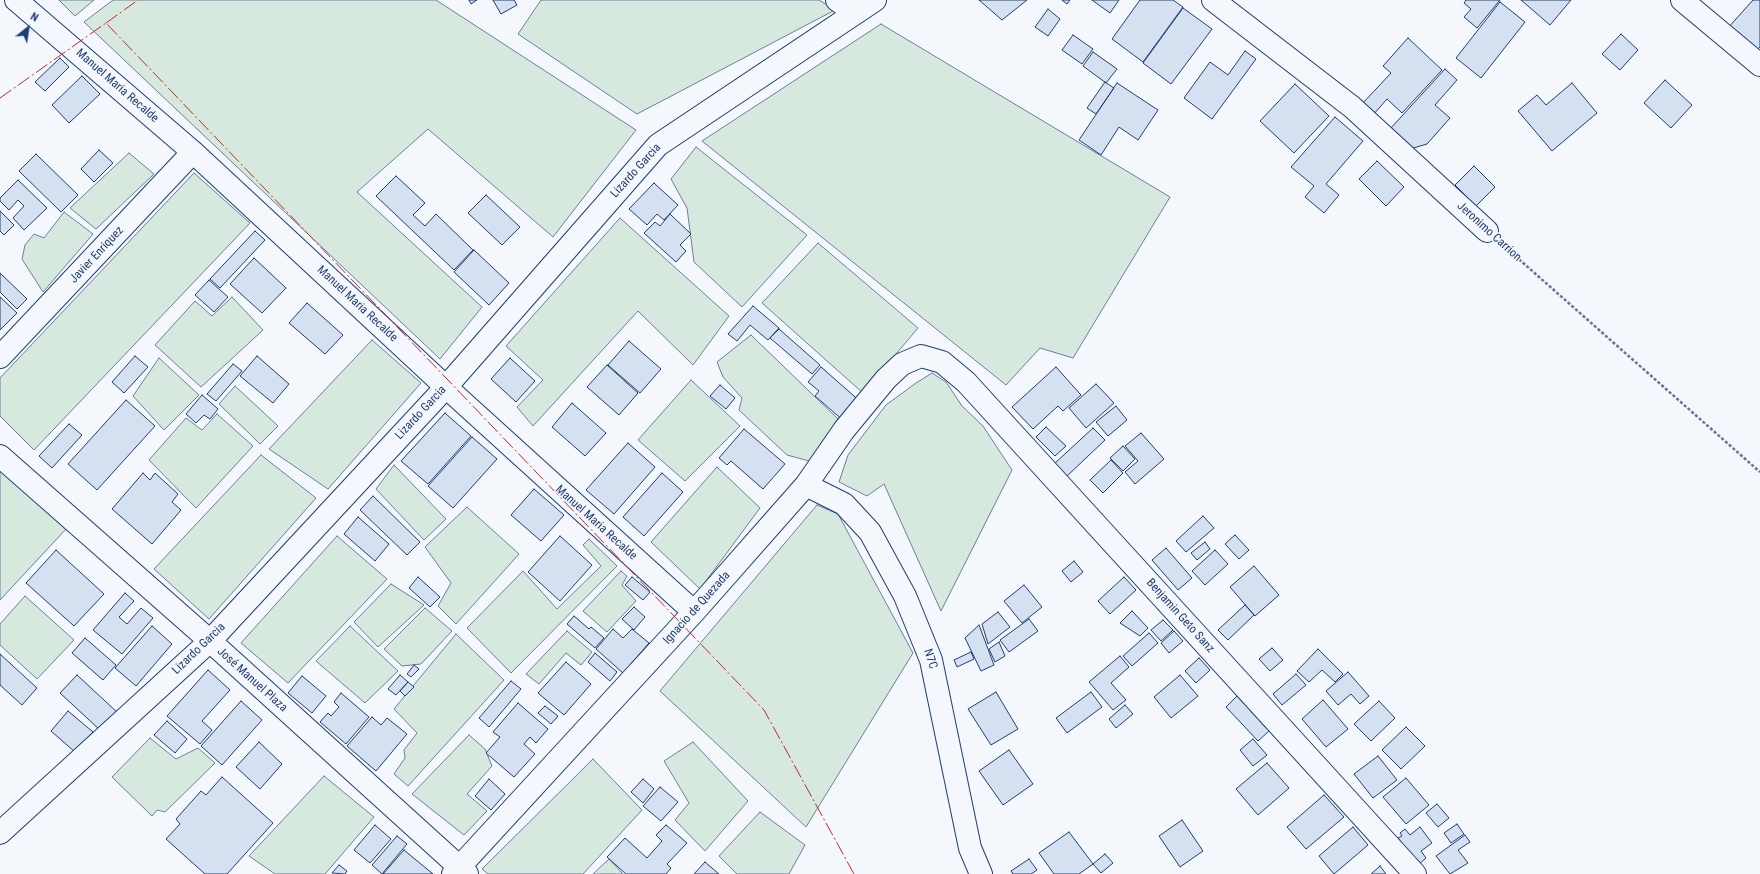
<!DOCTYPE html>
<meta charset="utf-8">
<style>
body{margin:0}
#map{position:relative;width:1760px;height:874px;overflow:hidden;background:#f4f7fb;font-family:"Roboto Condensed",sans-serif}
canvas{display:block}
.north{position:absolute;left:8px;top:8px;width:40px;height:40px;-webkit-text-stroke:3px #f4f7fb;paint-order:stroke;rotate:30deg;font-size:11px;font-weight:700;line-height:16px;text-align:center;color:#1d3f73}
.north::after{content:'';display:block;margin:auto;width:14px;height:18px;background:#1d3f73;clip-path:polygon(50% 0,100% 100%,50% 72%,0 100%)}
</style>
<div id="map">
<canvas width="1760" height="874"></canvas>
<div class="north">N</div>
</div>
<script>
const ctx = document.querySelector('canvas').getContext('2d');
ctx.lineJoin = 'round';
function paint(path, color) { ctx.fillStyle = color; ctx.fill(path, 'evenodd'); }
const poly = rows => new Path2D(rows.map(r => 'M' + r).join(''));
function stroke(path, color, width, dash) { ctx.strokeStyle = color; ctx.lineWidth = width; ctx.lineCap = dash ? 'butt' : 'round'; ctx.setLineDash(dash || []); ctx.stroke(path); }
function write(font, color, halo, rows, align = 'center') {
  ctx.font = font + ' "Roboto Condensed",sans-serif'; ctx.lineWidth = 3; ctx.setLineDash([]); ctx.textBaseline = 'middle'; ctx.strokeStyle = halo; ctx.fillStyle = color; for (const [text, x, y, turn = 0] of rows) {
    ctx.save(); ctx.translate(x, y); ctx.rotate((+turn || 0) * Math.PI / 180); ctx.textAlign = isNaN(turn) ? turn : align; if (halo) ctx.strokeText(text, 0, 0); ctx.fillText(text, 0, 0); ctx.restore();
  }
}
const green = poly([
 [59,0,94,0,75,16,59,0],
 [113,0,436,0,636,130,553,237,428,129,357,192,482,307,440,359,84,22,113,0],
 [541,0,819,0,835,10,637,114,518,34,541,0],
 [881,24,1170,197,1073,358,1040,348,1006,385,702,141,881,24],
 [696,147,807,235,742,307,694,262,687,208,671,179,696,147],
 [129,153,154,174,96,229,70,208,129,153],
 [194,173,250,223,34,450,0,416,0,378,194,173],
 [64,212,93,234,43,292,22,259,25,245,34,234,44,238,64,212],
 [620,218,729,316,693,365,638,311,533,426,517,407,543,380,506,346,620,218],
 [818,243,918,328,863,393,762,303,818,243],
 [232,297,263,330,201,387,155,345,195,301,212,316,232,297],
 [751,335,838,419,809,461,787,455,739,410,742,398,723,377,717,362,751,335],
 [372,340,421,383,328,489,269,449,372,340],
 [159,358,199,395,164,430,133,396,159,358],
 [932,373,946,382,962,406,983,426,1012,470,941,611,884,484,867,496,839,482,848,455,886,405,916,383,932,373],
 [691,380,740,426,685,481,638,440,691,380],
 [235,386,278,426,260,444,219,404,235,386],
 [217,414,253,446,196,508,149,460,186,418,202,430,217,414],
 [261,455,316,498,209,619,154,569,261,455],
 [394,465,446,519,424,540,376,489,394,465],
 [717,467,760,508,700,589,651,542,717,467],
 [0,468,67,528,0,600,0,468],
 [817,505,838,514,913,653,806,827,660,691,817,505],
 [467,507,519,554,456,624,438,606,451,583,425,547,467,507],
 [337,536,387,579,288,683,241,643,337,536],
 [589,539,617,566,511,673,467,628,523,571,557,609,601,566,583,545,589,539],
 [621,571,627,576,622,585,636,601,607,632,583,611,621,571],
 [391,584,424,605,378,647,354,622,391,584],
 [25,596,74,640,37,679,0,645,0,624,25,596],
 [425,608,452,631,421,664,402,666,384,649,425,608],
 [350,626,398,671,365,703,316,661,350,626],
 [567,631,592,652,581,665,566,653,539,684,526,674,567,631],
 [456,634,504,680,408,786,394,774,405,758,404,750,417,733,394,709,456,634],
 [469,735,485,749,492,766,467,794,487,811,464,835,412,794,469,735],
 [150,738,176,759,198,748,215,763,165,812,157,810,152,816,112,777,150,738],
 [693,742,748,801,705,851,675,820,689,803,664,761,693,742],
 [593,759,642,810,583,874,488,874,482,869,593,759],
 [324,776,374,817,325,874,275,874,249,856,324,776],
 [760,812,805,845,789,874,737,874,719,856,760,812],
 [609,859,623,874,593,874,609,859]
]);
paint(green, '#d7e8df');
stroke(green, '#687fa3', 1);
const building = poly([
 [469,0,477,0,471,4,469,0],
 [493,0,514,0,517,5,501,14,493,0],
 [979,0,1027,0,1002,20,979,0],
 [1062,0,1070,0,1067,4,1062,0],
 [1092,0,1119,0,1110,13,1092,0],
 [1140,0,1173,0,1183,7,1143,62,1112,39,1140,0],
 [1466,0,1500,0,1477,28,1464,17,1471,9,1464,3,1466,0],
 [1521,0,1571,0,1550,25,1521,0],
 [1753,0,1760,0,1760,47,1754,53,1727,29,1753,0],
 [1500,2,1525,22,1481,78,1456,58,1500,2],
 [1183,8,1212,29,1171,84,1143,63,1183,8],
 [1048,9,1060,19,1048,36,1035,27,1048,9],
 [1621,34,1638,50,1620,70,1602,54,1621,34],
 [1073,35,1093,49,1082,64,1062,50,1073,35],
 [1408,38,1442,70,1402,113,1387,99,1373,115,1362,104,1391,73,1383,66,1408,38],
 [1245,51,1256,59,1212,119,1184,98,1210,62,1228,75,1245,51],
 [1093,52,1117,69,1106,83,1083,66,1093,52],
 [60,58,69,67,45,91,35,82,60,58],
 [1445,69,1457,80,1435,105,1450,118,1427,144,1410,149,1390,129,1445,69],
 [82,76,100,94,69,123,52,105,82,76],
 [1665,80,1692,105,1671,128,1644,103,1665,80],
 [1105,82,1114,88,1096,114,1087,108,1105,82],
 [1117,83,1158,110,1138,140,1119,127,1101,155,1079,140,1117,83],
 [1572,83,1597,113,1552,151,1518,111,1537,95,1546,105,1572,83],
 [1295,84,1329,116,1294,153,1260,121,1295,84],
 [1335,117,1363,141,1326,184,1339,195,1324,213,1305,197,1314,186,1291,167,1335,117],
 [99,150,113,163,94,182,81,169,99,150],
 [36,154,78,195,61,212,19,171,36,154],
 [1377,161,1404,187,1386,206,1359,179,1377,161],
 [1474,166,1495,187,1476,206,1455,185,1474,166],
 [396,176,425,203,413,215,425,226,436,214,473,250,454,270,376,196,396,176],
 [18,180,47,208,24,230,13,218,24,206,18,200,9,210,0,201,0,198,18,180],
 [654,183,678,205,664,220,657,214,647,225,629,209,654,183],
 [486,195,520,227,502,245,468,213,486,195],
 [0,211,14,225,4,235,0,231,0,211],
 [670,214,691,234,680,245,686,251,676,262,644,233,655,222,660,226,670,214],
 [255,231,265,240,220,288,210,279,255,231],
 [474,250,509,283,489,305,454,272,474,250],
 [254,258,286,288,262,313,230,284,254,258],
 [0,273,27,299,17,309,0,292,0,273],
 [209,280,228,297,214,312,195,295,209,280],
 [0,297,17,313,0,330,0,297],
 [307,303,343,335,325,354,289,323,307,303],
 [753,306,779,328,768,340,750,325,737,341,728,334,753,306],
 [779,329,820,365,812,374,770,338,779,329],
 [629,341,661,369,640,393,608,365,629,341],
 [135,356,148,367,124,393,112,382,135,356],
 [257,356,289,384,273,403,240,376,257,356],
 [510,358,535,381,516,402,491,379,510,358],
 [233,364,242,371,216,401,207,394,233,364],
 [607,365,638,393,619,415,587,387,607,365],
 [821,367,862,403,845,422,815,396,819,391,808,382,821,367],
 [1056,367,1081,395,1063,411,1058,406,1033,429,1012,407,1056,367],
 [1096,384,1114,403,1086,428,1069,408,1096,384],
 [720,385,735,398,726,409,710,396,720,385],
 [202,395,218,409,210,419,204,415,196,423,186,414,202,395],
 [126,400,155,426,97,490,68,464,126,400],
 [572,403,606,433,585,456,552,427,572,403],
 [1116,406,1127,420,1108,436,1096,422,1116,406],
 [445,413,471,436,428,484,401,461,445,413],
 [69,424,82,435,52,468,39,456,69,424],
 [1046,427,1066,446,1055,456,1036,437,1046,427],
 [1093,428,1105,440,1066,477,1054,464,1093,428],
 [744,429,785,464,763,489,731,461,727,465,719,458,744,429],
 [1141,433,1164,459,1135,484,1125,472,1138,461,1125,446,1141,433],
 [472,437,497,459,453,508,428,486,472,437],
 [628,443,655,467,614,514,586,490,628,443],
 [1123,446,1135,459,1123,471,1110,458,1123,446],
 [1111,460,1123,473,1103,493,1090,480,1111,460],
 [143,473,150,480,155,473,178,494,172,502,181,510,152,544,112,509,143,473],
 [662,473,683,492,644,536,623,517,662,473],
 [534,489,564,515,541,541,511,515,534,489],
 [373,496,420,542,407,555,360,510,373,496],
 [1203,516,1214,528,1186,552,1176,541,1203,516],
 [358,517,389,544,375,561,344,534,358,517],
 [1235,535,1249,550,1239,559,1225,544,1235,535],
 [560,536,592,565,560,601,528,572,560,536],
 [1205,542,1210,549,1197,560,1191,553,1205,542],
 [1166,548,1192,578,1178,590,1152,560,1166,548],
 [56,550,104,594,74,626,26,583,56,550],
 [1215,550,1228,564,1205,585,1192,571,1215,550],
 [1074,561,1083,572,1071,582,1062,571,1074,561],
 [1254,566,1279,595,1255,616,1230,587,1254,566],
 [418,577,440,597,430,607,409,588,418,577],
 [632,577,650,592,643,600,625,585,632,577],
 [1124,577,1136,590,1110,614,1098,601,1124,577],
 [1024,585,1042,607,1022,623,1004,601,1024,585],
 [125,593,134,601,119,617,127,624,141,608,153,618,122,654,93,630,125,593],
 [1245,605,1254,615,1228,640,1218,630,1245,605],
 [634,607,645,617,634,630,622,619,634,607],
 [1132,611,1148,628,1140,636,1120,623,1132,611],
 [998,612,1010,627,988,644,982,624,998,612],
 [574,616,589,629,591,627,604,638,595,648,567,624,574,616],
 [1029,619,1038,631,1009,652,1000,640,1029,619],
 [1163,620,1173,630,1161,641,1151,630,1163,620],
 [979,625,994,665,981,671,965,638,979,625],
 [152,626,172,644,136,686,115,668,152,626],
 [613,629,623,638,632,629,649,643,623,673,596,649,613,629],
 [1174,631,1183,641,1169,653,1161,643,1174,631],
 [1149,633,1158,643,1132,666,1123,656,1149,633],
 [85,638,116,665,103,680,72,653,85,638],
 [999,642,1005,656,995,662,989,649,999,642],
 [1272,648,1283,660,1270,671,1259,659,1272,648],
 [1318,649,1343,674,1335,682,1322,670,1309,682,1297,671,1318,649],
 [971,652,974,659,957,667,954,660,971,652],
 [595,653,617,672,610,681,588,662,595,653],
 [0,654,37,688,22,705,0,685,0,654],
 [1120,656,1129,667,1111,683,1126,700,1113,710,1089,682,1120,656],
 [1199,658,1210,670,1196,683,1185,671,1199,658],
 [566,662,591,684,564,715,538,693,566,662],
 [414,665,419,669,411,677,407,674,414,665],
 [208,670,230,690,202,721,212,730,200,744,167,716,208,670],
 [1348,672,1369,696,1360,704,1351,694,1338,705,1326,691,1348,672],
 [1296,674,1306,685,1282,705,1273,694,1296,674],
 [77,675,118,713,101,731,60,693,77,675],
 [400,675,408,682,396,695,388,689,400,675],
 [1180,675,1198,696,1171,718,1154,697,1180,675],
 [302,676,326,696,312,713,288,693,302,676],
 [511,681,521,689,489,727,479,718,511,681],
 [408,682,414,687,405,696,400,691,408,682],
 [996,692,1018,729,991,745,968,709,996,692],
 [1091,692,1102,707,1067,733,1056,718,1091,692],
 [341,693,369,717,346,744,320,722,328,713,331,716,339,707,334,702,341,693],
 [1237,696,1269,731,1258,741,1226,707,1237,696],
 [1323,700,1348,729,1326,747,1302,719,1323,700],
 [241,701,262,720,222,765,201,746,241,701],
 [1379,701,1395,718,1371,741,1354,724,1379,701],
 [518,703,548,729,536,743,530,737,524,744,535,754,514,777,486,753,500,737,493,732,518,703],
 [1125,705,1133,714,1116,728,1109,719,1125,705],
 [545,706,558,716,551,724,538,713,545,706],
 [68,711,93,732,75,752,51,731,68,711],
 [372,717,381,725,387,718,407,734,376,771,347,746,372,717],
 [167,721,187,739,175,753,154,735,167,721],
 [1406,727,1425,746,1401,769,1382,750,1406,727],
 [1253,739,1267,755,1253,766,1240,750,1253,739],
 [259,742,282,764,260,789,236,767,259,742],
 [1009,750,1033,784,1003,805,979,771,1009,750],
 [1378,756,1397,780,1373,798,1354,774,1378,756],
 [1267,763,1289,788,1258,815,1236,789,1267,763],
 [222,777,273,823,227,874,205,874,166,839,180,824,176,819,201,791,206,795,222,777],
 [1406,778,1429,805,1406,824,1383,797,1406,778],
 [489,779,505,794,491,810,475,796,489,779],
 [643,779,654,789,643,803,631,792,643,779],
 [660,787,678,802,661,821,643,806,660,787],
 [1324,795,1344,817,1306,849,1287,827,1324,795],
 [1437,804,1449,818,1438,827,1426,813,1437,804],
 [1182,820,1203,851,1180,867,1159,836,1182,820],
 [1457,824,1464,834,1451,843,1444,833,1457,824],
 [375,825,391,839,370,863,354,850,375,825],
 [666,825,687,843,667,864,671,868,666,874,626,874,607,857,625,838,647,858,662,841,656,835,666,825],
 [1353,827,1368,845,1334,874,1319,856,1353,827],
 [1420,827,1432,843,1421,851,1426,858,1418,865,1398,838,1402,836,1400,833,1405,829,1410,835,1420,827],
 [1069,832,1093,864,1079,874,1054,874,1039,853,1069,832],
 [1465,835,1470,842,1458,850,1468,863,1450,874,1436,856,1465,835],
 [397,836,407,844,382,874,372,865,397,836],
 [404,850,433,874,383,874,404,850],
 [1105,854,1113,863,1101,873,1093,864,1105,854],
 [1029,859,1037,870,1031,874,1013,874,1011,871,1029,859],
 [705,862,719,874,694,874,705,862],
 [339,865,347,871,345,874,332,873,339,865],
 [1380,866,1386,874,1371,874,1380,866]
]);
paint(building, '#d5e0f0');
stroke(building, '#1d3f73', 1);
const minor = poly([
 [16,0,193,152,446,387,694,612],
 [837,0,855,13],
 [1213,0,1352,107,1487,231],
 [1682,0,1760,65],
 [0,357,193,152],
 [0,456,210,641,467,874],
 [806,485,844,504,870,532,905,596,931,660,970,848,981,874],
 [0,833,210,641,446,387,658,145,875,0],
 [453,874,694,612,806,485,844,430,886,379,902,364,921,356,942,362,966,382,1415,874]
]);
stroke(minor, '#1d3f73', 24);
stroke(poly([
 [1504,246,1760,472]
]), '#5e769c', 2.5, [3, 2]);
stroke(minor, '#f4f7fb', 22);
stroke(poly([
 [106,23,138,0],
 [0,98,106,23,764,710,854,874]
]), '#c62828', 1, [14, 3, 2, 3]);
write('12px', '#1d3f73', '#f4f7fb', [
 ["Manuel Maria Recalde",117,86,41],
 ["Lizardo Garcia",636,171,-48],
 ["Jeronimo Carrion",1489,232,42],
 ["Javier Enriquez",97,255,-47],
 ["Manuel Maria Recalde",357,304,43],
 ["Lizardo Garcia",421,413,-47],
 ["Manuel Maria Recalde",596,523,42],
 ["Ignacio de Quezada",697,608,-48],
 ["Benjamin Geto Sanz",1180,616,48],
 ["Lizardo Garcia",199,649,-44],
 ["N7C",930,659,72],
 ["José Manuel Plaza",252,680,42]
]);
</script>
